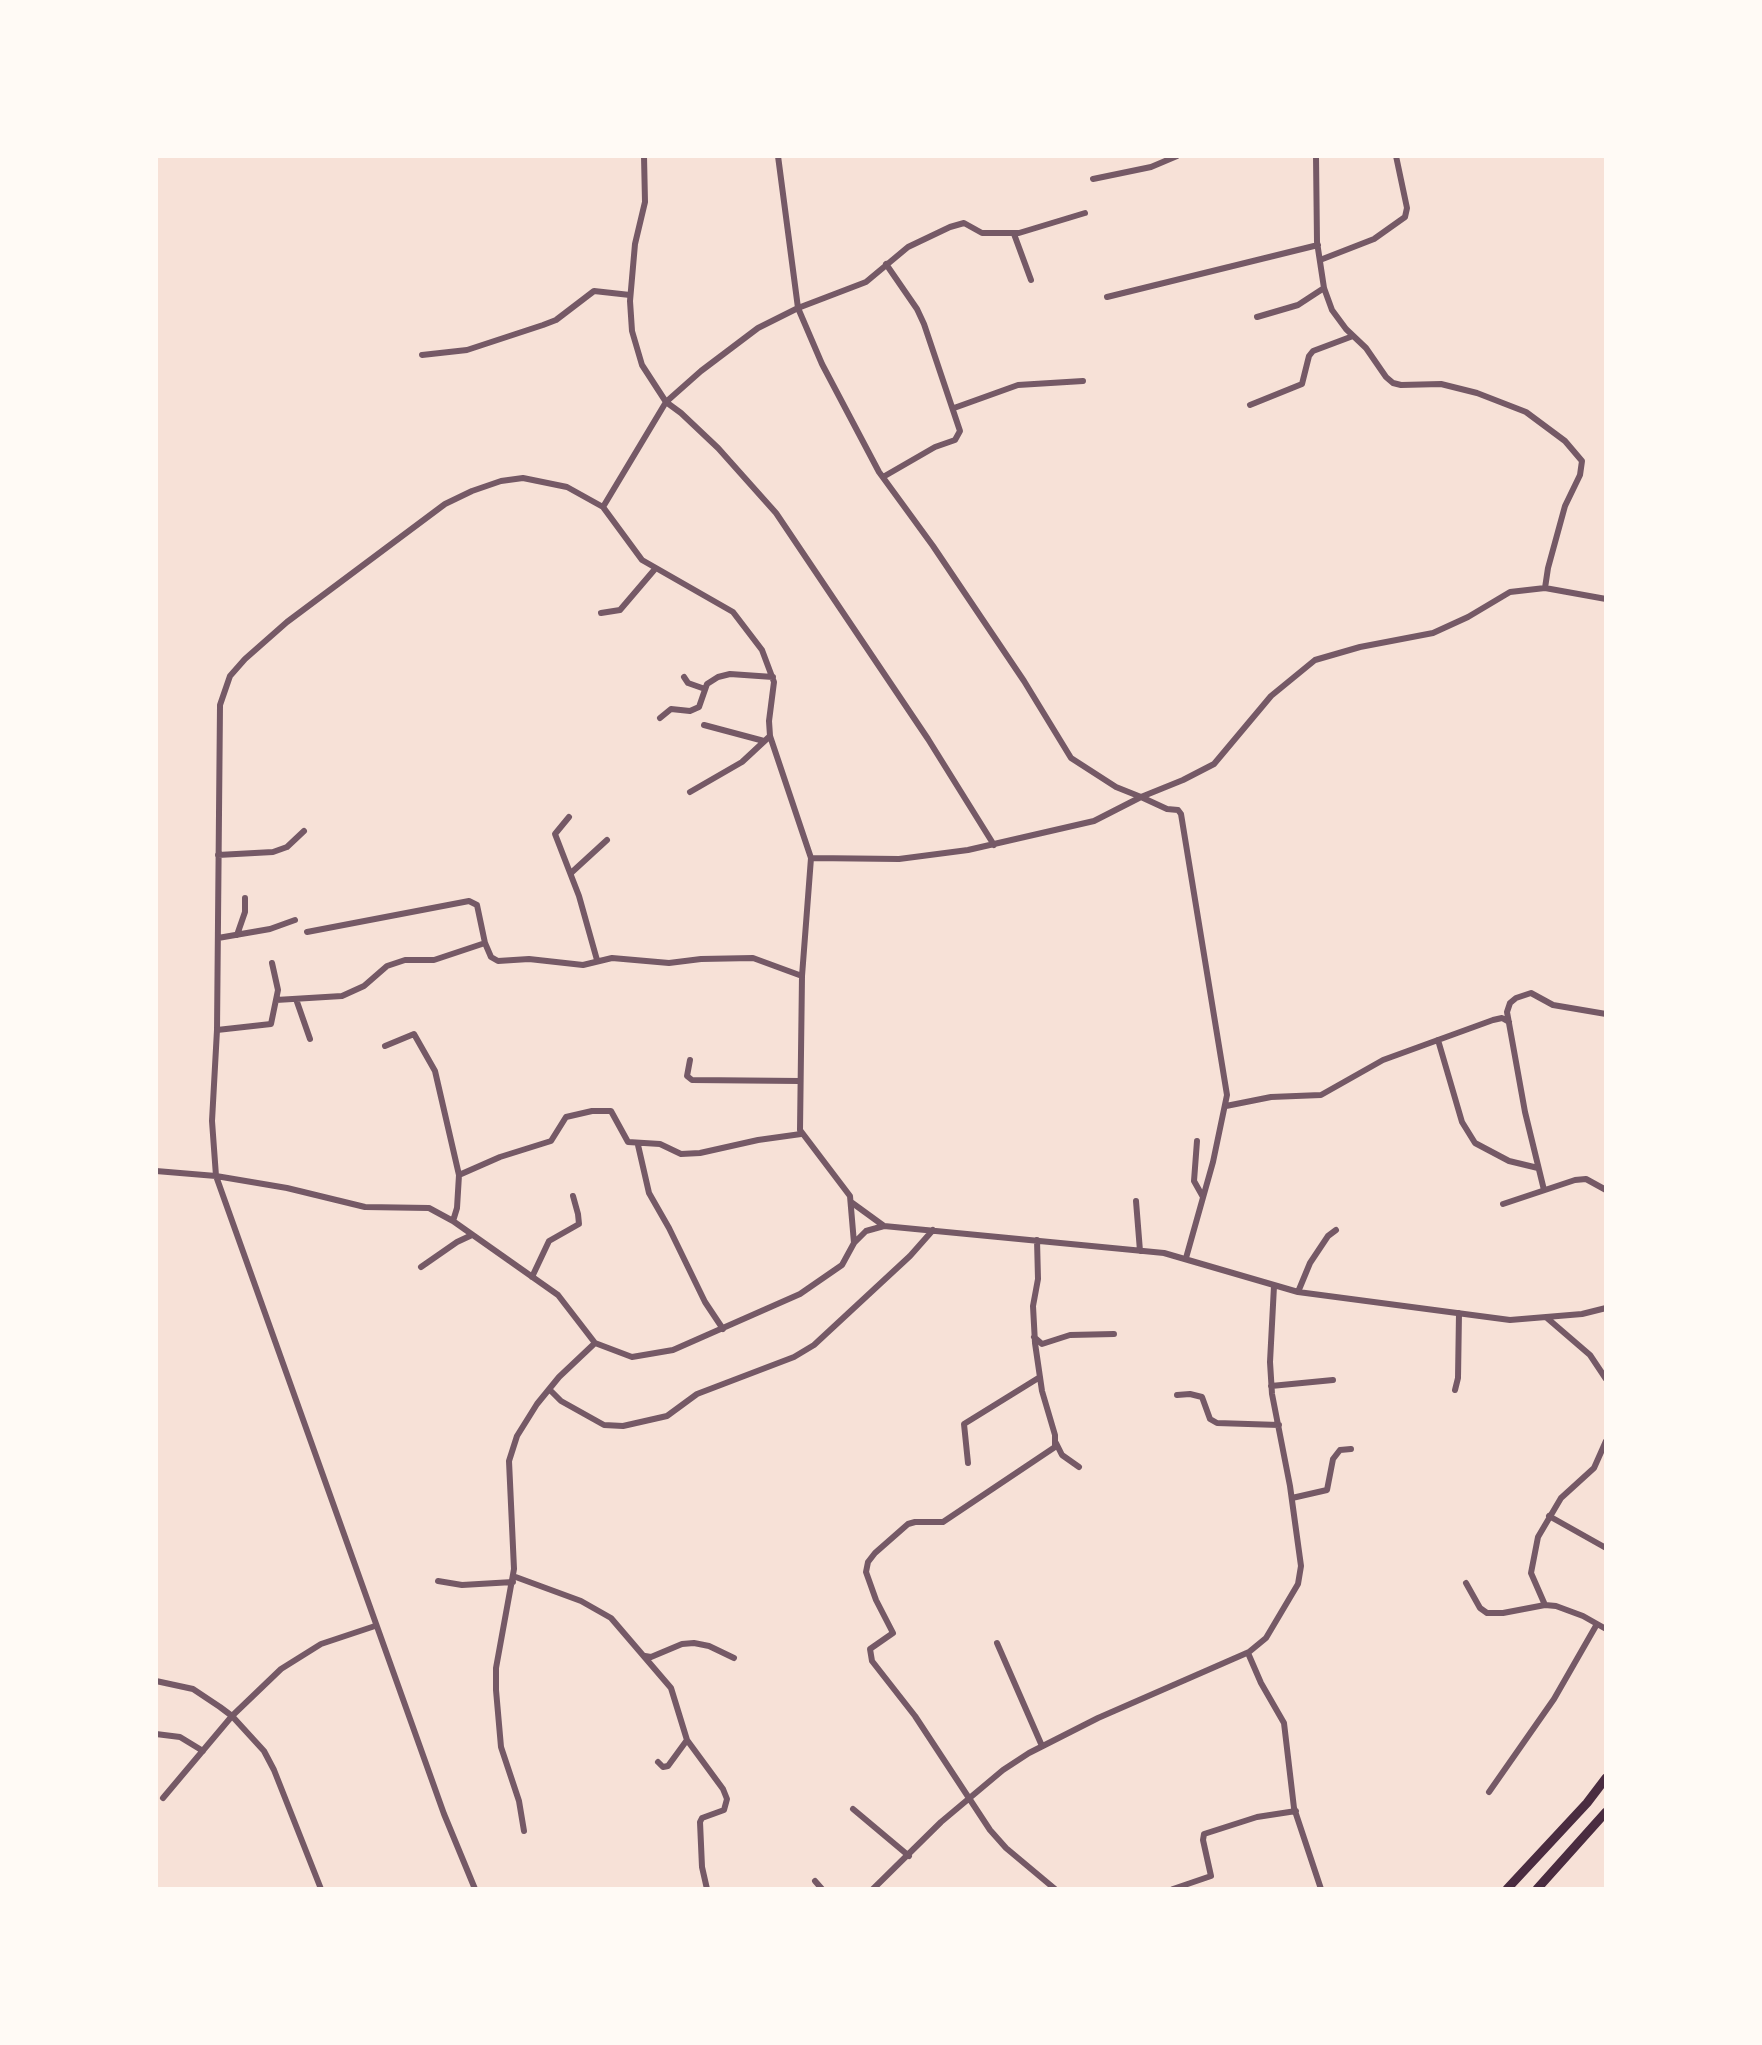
<!DOCTYPE html>
<style>
body{margin:0}
#map{position:relative;width:1762px;height:2045px;overflow:hidden;background:#f7e1d7;font-family:Lora,serif}
canvas{display:block}
.frame{position:absolute;inset:0;border:158px solid #fffaf5;pointer-events:none}
</style>
<div id="map">
<canvas width="1762" height="2045"></canvas>
<div class="frame"></div>
</div>
<script>
const ctx = document.querySelector('canvas').getContext('2d');
ctx.lineJoin = 'round';
const poly = rows => new Path2D(rows.map(r => 'M' + r).join(''));
function stroke(path, color, width, dash) { ctx.strokeStyle = color; ctx.lineWidth = width; ctx.lineCap = dash ? 'butt' : 'round'; ctx.setLineDash(dash || []); ctx.stroke(path); }
stroke(poly([
 [644,156,645,202,635,244,630,301,632,331,642,365,666,402,681,413,718,448,776,513,928,739,994,845],
 [778,156,798,308,822,364,879,472,933,546,1024,681,1071,758,1116,787,1141,797,1183,780,1214,764,1271,696,1315,660,1360,647,1433,633,1468,617,1510,592,1545,588,1606,599],
 [1316,156,1317,242,1324,288,1332,310,1346,329,1366,348,1386,377,1393,383,1401,385,1441,384,1477,393,1526,412,1565,441,1582,461,1580,475,1565,506,1548,568,1545,588],
 [1093,179,1151,167,1177,156],
 [1014,234,1031,280],
 [1320,260,1374,239,1405,217,1407,208,1396,156],
 [1107,297,1318,245],
 [1257,317,1298,305,1324,288],
 [422,355,467,350,543,325,556,320,594,291,630,295],
 [1250,405,1302,384,1309,356,1313,351,1353,336],
 [954,408,1018,385,1083,381],
 [883,477,935,447,955,440,960,431,924,324,917,309,886,264],
 [601,613,620,610,655,569],
 [684,677,688,683,705,689],
 [660,718,671,709,690,711,699,707,707,684,718,677,730,674,773,677],
 [704,725,764,741],
 [690,792,742,762,770,736],
 [569,817,555,834,579,896,597,960],
 [218,855,273,852,287,847,304,831],
 [811,858,770,736,769,721,774,682,762,650,733,612,642,560,603,507,666,402,701,371,758,328,798,308,866,282,908,247,950,227,964,223,982,233,1019,233,1085,213],
 [571,873,607,840],
 [307,932,469,901,477,905,485,943,491,957,498,961,529,959,583,965,612,958,669,963,701,959,753,958,802,976,800,1130,850,1196,854,1243],
 [237,935,245,912,245,898],
 [218,938,270,929,295,920],
 [802,976,811,858,899,859,968,850,1094,821,1141,797,1167,809,1178,810,1181,814,1227,1095,1213,1162,1186,1258],
 [296,999,310,1039],
 [276,1000,342,996,364,986,387,966,405,960,434,960,485,943],
 [217,1030,271,1024,278,990,272,963],
 [1438,1040,1462,1122,1475,1143,1509,1161,1538,1168],
 [385,1046,414,1034,435,1071,459,1175,457,1208,453,1221],
 [690,1060,687,1076,692,1080,800,1081],
 [1226,1106,1271,1097,1321,1095,1383,1060,1493,1020,1502,1018,1509,1022],
 [1197,1141,1194,1181,1203,1197],
 [638,1145,649,1193,669,1228,705,1302,723,1329],
 [156,1171,216,1176,287,1188,365,1207,429,1208,453,1221,558,1295,595,1343,632,1357,673,1350,800,1294,842,1265,854,1243,866,1231,884,1226,1164,1253,1298,1292,1510,1320,1582,1314,1606,1308],
 [459,1175,500,1157,551,1141,566,1117,592,1111,611,1111,628,1142,660,1144,681,1154,700,1153,758,1140,801,1134],
 [1544,1190,1525,1112,1507,1012,1510,1003,1516,998,1531,993,1553,1005,1606,1014],
 [1136,1201,1140,1251],
 [851,1202,884,1226],
 [1503,1204,1575,1180,1586,1179,1606,1190],
 [1037,1240,1038,1279,1033,1306,1035,1343,1042,1391,1055,1435,1055,1447,943,1522,915,1522,908,1524,875,1553,868,1562,866,1572,876,1600,893,1633,870,1649,872,1661,915,1716,990,1830,1006,1848,1055,1889],
 [421,1267,457,1242,472,1235],
 [532,1277,549,1241,579,1224,578,1214,573,1196],
 [1298,1292,1310,1263,1328,1236,1336,1230],
 [1547,1318,1590,1355,1606,1379],
 [1034,1337,1042,1344,1070,1335,1114,1334],
 [1271,1386,1333,1380],
 [549,1389,561,1401,604,1425,623,1426,667,1416,697,1394,794,1357,814,1345,910,1256,933,1230],
 [1455,1390,1458,1378,1459,1313],
 [1177,1395,1190,1394,1202,1397,1210,1419,1217,1423,1279,1425],
 [1056,1443,1062,1455,1079,1467],
 [968,1463,964,1424,1040,1377],
 [1292,1498,1327,1490,1333,1459,1340,1450,1351,1449],
 [1549,1516,1606,1548],
 [513,1576,581,1601,611,1618,671,1688,687,1740,723,1789,727,1799,724,1810,702,1818,700,1822,702,1867,707,1889],
 [438,1581,462,1585,513,1582],
 [1466,1583,1480,1608,1487,1613,1503,1613,1545,1605,1556,1606,1583,1616,1606,1629],
 [1545,1605,1531,1573,1538,1537,1561,1498,1594,1468,1606,1441],
 [997,1643,1042,1746],
 [1248,1653,1261,1683,1284,1723,1294,1808,1321,1889],
 [645,1656,651,1657,682,1644,694,1643,709,1646,734,1658],
 [156,1681,193,1689,220,1707,232,1716,264,1751,274,1770,321,1889],
 [156,1734,180,1737,203,1751],
 [658,1762,663,1767,668,1766,687,1740],
 [1489,1792,1554,1699,1597,1624],
 [163,1798,232,1716,281,1669,321,1644,375,1626],
 [853,1809,909,1856],
 [524,1831,519,1801,501,1747,496,1690,496,1668,514,1569,509,1461,517,1436,537,1404,559,1377,595,1343],
 [815,1881,822,1889],
 [475,1889,444,1814,216,1176,212,1121,217,1030,220,705,230,676,245,659,287,622,445,504,472,491,501,481,523,478,567,487,603,507],
 [873,1889,941,1822,1003,1770,1029,1753,1098,1718,1249,1652,1266,1638,1298,1584,1301,1566,1290,1486,1272,1394,1270,1362,1274,1286],
 [1173,1889,1211,1876,1203,1840,1204,1834,1257,1817,1296,1811]
]), '#755966', 6);
stroke(poly([
 [1507,1889,1587,1803,1606,1778],
 [1537,1889,1606,1812]
]), '#4a2c40', 9);
</script>
